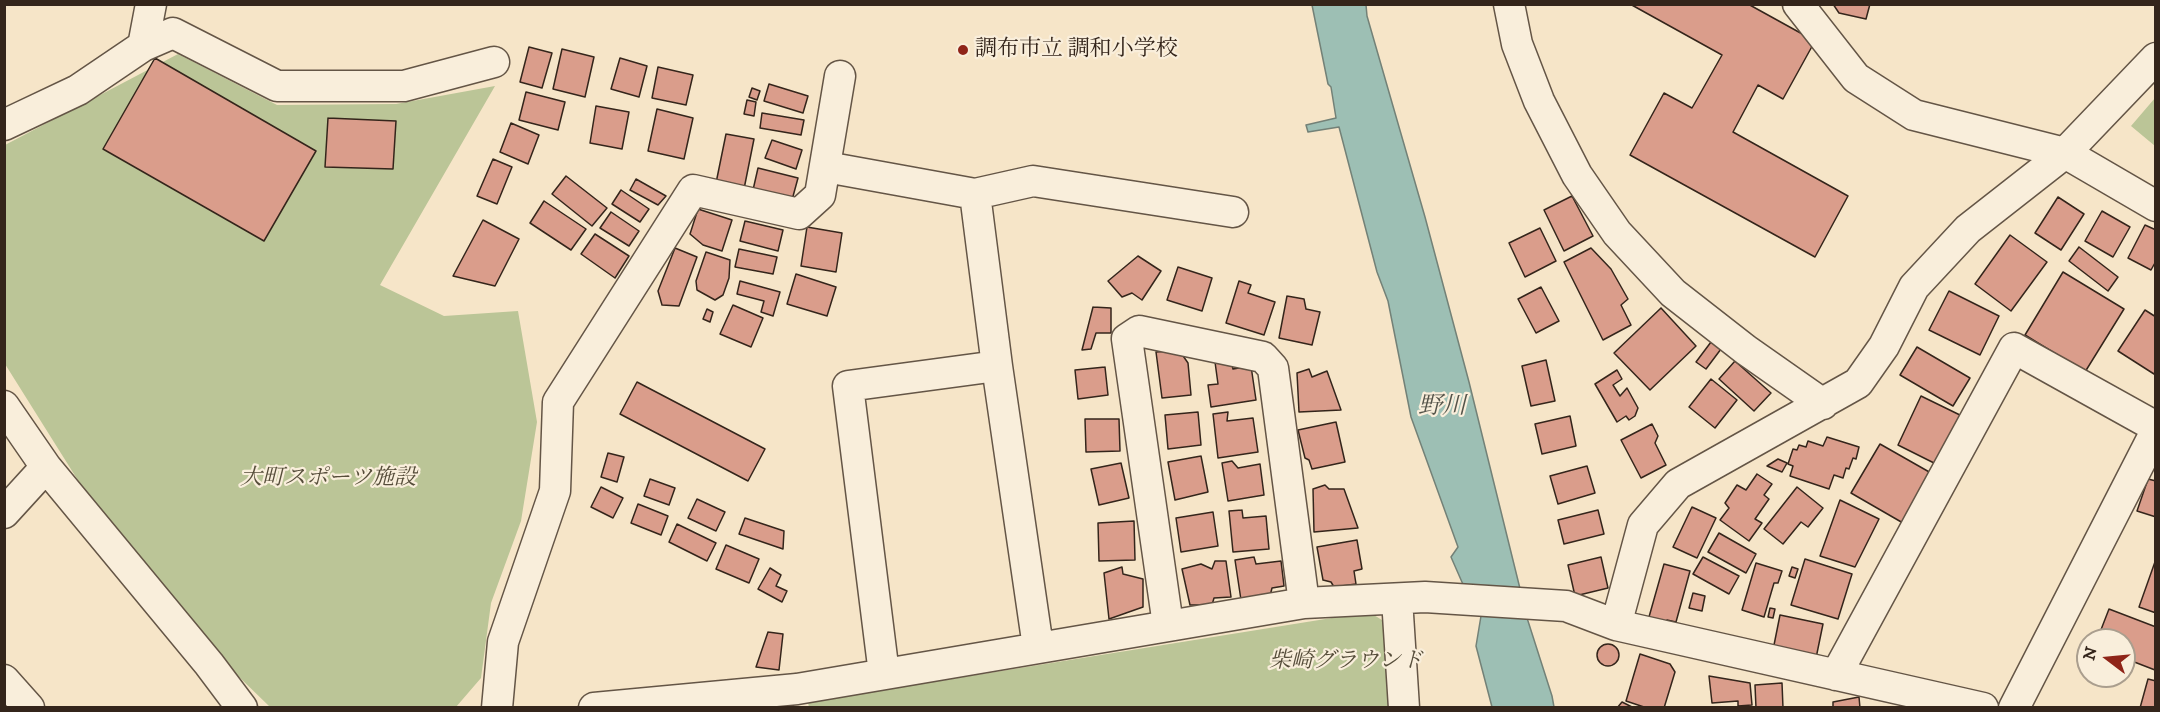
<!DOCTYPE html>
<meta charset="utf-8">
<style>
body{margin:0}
#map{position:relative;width:2160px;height:712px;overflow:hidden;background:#f6e5c8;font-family:"IM FELL DW Pica",serif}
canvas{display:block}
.frame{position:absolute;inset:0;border:6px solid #34251b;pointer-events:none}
.north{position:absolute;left:2076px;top:628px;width:60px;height:60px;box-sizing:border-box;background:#f9eedb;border:2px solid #aa9e8e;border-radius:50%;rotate:286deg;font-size:16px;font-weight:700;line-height:24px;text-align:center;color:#34251b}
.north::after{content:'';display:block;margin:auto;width:21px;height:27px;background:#8f2418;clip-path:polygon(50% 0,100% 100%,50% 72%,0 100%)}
</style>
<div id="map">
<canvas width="2160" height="712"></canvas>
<div class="frame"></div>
<div class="north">N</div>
</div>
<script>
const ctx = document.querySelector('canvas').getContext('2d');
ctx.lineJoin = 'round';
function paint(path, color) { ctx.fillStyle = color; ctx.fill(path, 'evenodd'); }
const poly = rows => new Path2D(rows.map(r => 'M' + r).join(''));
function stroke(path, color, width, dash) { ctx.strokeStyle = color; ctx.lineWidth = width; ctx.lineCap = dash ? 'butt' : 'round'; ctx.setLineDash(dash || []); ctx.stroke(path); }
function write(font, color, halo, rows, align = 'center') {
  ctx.font = font + ' "IM FELL DW Pica","Noto Serif JP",serif'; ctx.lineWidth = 4.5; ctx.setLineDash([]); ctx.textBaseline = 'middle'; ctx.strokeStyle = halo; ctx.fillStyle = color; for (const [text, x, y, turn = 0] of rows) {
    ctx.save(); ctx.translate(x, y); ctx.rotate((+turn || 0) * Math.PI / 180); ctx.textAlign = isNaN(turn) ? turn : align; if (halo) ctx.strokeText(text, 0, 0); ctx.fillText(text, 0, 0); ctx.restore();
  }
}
paint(poly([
 [178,54,277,105,396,104,495,86,380,285,444,316,518,311,537,422,521,521,491,603,481,678,456,707,270,707,235,673,84,490,5,364,5,145],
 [2155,98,2155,146,2131,126],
 [1369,612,1390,625,1394,707,809,708,808,702]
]), '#bbc597');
const water = poly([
 [1312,5,1366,5,1367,16,1425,217,1469,382,1528,621,1552,696,1554,707,1492,707,1476,646,1481,616,1472,605,1451,557,1458,547,1411,417,1388,301,1377,272,1339,127,1308,132,1306,125,1336,118,1331,87,1328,84,1312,5]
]);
paint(water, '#9dbfb4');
stroke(water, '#738177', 1.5);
const building = poly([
 [1630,4,1748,4,1815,41,1783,99,1758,85,1733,132,1848,196,1815,257,1630,155,1664,93,1692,108,1722,55,1630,4],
 [1833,4,1870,4,1866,19,1839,13,1833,4],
 [529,47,552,53,542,88,520,82,529,47],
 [562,49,594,57,585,97,553,89,562,49],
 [155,58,316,151,264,241,103,149,155,58],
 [620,58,647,66,639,97,611,89,620,58],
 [658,67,693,75,686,105,652,98,658,67],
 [769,84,808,96,803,113,764,101,769,84],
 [752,88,760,91,757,100,749,97,752,88],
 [526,92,565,102,558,130,519,120,526,92],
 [747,100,756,102,754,116,744,114,747,100],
 [596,106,629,112,622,149,590,143,596,106],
 [657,109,693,118,684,159,648,151,657,109],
 [762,113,804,120,801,135,760,128,762,113],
 [328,118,396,121,393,169,325,167,328,118],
 [511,123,539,135,528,164,500,152,511,123],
 [726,134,754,139,744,189,716,183,726,134],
 [772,140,802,150,796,169,765,158,772,140],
 [493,159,512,167,497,204,477,196,493,159],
 [758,168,798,178,792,200,753,190,758,168],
 [566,176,607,208,592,226,552,194,566,176],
 [636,179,666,196,658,205,630,190,636,179],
 [621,190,649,209,640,222,612,204,621,190],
 [1572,196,1593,236,1564,251,1544,210,1572,196],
 [2058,197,2084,214,2061,250,2035,233,2058,197],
 [544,201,586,229,571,250,530,223,544,201],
 [698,209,732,220,722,251,703,245,690,234,698,209],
 [2102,211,2130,227,2113,257,2085,241,2102,211],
 [611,212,639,231,629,246,600,228,611,212],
 [483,220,519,239,495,286,453,276,483,220],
 [745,221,783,230,778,251,740,241,745,221],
 [2145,225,2156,230,2156,261,2151,270,2128,258,2145,225],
 [807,227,842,233,836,272,801,266,807,227],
 [1540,228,1556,261,1525,277,1509,243,1540,228],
 [595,234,629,256,615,278,581,254,595,234],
 [2010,235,2047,262,2011,311,1975,284,2010,235],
 [2079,247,2118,277,2108,291,2069,261,2079,247],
 [675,248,697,257,679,306,662,305,658,291,675,248],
 [1591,248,1611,269,1628,299,1621,305,1631,325,1603,340,1564,262,1591,248],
 [739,249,777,257,773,274,735,267,739,249],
 [706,252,730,260,729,278,723,295,715,300,697,290,696,281,706,252],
 [1138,256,1161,271,1142,300,1132,293,1122,297,1108,281,1138,256],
 [1178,267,1212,278,1202,311,1167,300,1178,267],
 [2063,272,2124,309,2085,372,2025,335,2063,272],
 [796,274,836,287,827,316,787,304,796,274],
 [740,281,780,292,773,316,761,312,764,301,737,294,740,281],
 [1239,281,1251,285,1248,293,1275,302,1264,335,1226,323,1239,281],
 [1541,287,1559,321,1536,333,1518,299,1541,287],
 [1949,291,1999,316,1980,355,1929,330,1949,291],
 [1287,296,1304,299,1306,309,1320,312,1312,345,1279,338,1287,296],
 [733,305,763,318,751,347,720,334,733,305],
 [1093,307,1111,308,1111,333,1096,333,1091,349,1082,350,1093,307],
 [1661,308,1696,346,1650,390,1614,353,1661,308],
 [707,309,713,312,710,322,703,319,707,309],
 [2145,310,2156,317,2156,371,2154,374,2118,351,2145,310],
 [1711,342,1721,349,1706,369,1696,362,1711,342],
 [1917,347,1970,378,1953,406,1900,375,1917,347],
 [1179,350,1188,363,1191,395,1162,398,1156,352,1179,350],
 [1231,360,1233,369,1251,366,1256,400,1211,407,1208,385,1218,384,1215,362,1231,360],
 [1546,360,1555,401,1531,406,1522,366,1546,360],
 [1735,361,1771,393,1754,411,1719,379,1735,361],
 [1105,367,1108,395,1078,399,1075,370,1105,367],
 [1309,369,1312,377,1327,371,1341,410,1299,412,1297,373,1309,369],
 [1617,370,1622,379,1613,385,1620,396,1627,388,1638,408,1635,416,1629,420,1626,416,1617,422,1595,384,1617,370],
 [1711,379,1737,400,1715,428,1689,407,1711,379],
 [637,382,765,449,748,481,620,414,637,382],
 [1921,396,1964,417,1940,466,1898,445,1921,396],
 [1198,412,1201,445,1168,449,1165,415,1198,412],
 [1228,412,1227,421,1253,418,1258,452,1218,458,1213,414,1228,412],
 [1570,416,1576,446,1542,454,1535,424,1570,416],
 [1085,419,1119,419,1120,451,1086,452,1085,419],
 [1336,422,1345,462,1312,469,1309,460,1305,458,1298,430,1336,422],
 [1652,424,1658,436,1655,443,1666,465,1641,478,1621,440,1652,424],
 [1827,437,1859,447,1856,459,1853,458,1849,469,1846,468,1843,478,1834,475,1829,489,1790,476,1793,466,1788,464,1793,449,1797,450,1799,445,1806,447,1808,441,1823,446,1827,437],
 [1880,444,1931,473,1903,523,1851,493,1880,444],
 [608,453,624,457,617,482,601,477,608,453],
 [1201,456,1208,492,1175,500,1168,462,1201,456],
 [1778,459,1787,463,1782,472,1767,466,1778,459],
 [1232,461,1238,468,1260,464,1264,495,1228,501,1222,463,1232,461],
 [1121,463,1129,498,1099,505,1091,469,1121,463],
 [1587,466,1595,493,1558,504,1550,476,1587,466],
 [1757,474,1772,484,1764,495,1769,499,1755,519,1762,523,1749,541,1720,520,1729,508,1725,503,1737,485,1746,490,1757,474],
 [650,479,675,488,669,505,644,496,650,479],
 [2148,479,2156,481,2156,517,2137,511,2148,479],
 [1325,485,1329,489,1344,489,1358,528,1314,532,1313,489,1325,485],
 [601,487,623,498,613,518,591,507,601,487],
 [1797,487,1823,508,1808,527,1801,522,1783,544,1764,529,1797,487],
 [697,499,725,512,716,531,688,518,697,499],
 [1840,500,1879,519,1855,567,1820,556,1840,500],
 [638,504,668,516,661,535,631,523,638,504],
 [1692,507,1716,518,1697,558,1673,547,1692,507],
 [1242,510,1243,518,1266,516,1269,549,1233,552,1229,511,1242,510],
 [1598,510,1604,534,1564,544,1558,520,1598,510],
 [1213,512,1218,546,1181,552,1176,518,1213,512],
 [745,518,784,531,783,549,739,534,745,518],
 [1134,521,1135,560,1099,561,1098,523,1134,521],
 [677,524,716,543,707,561,669,542,677,524],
 [1719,533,1756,554,1746,573,1708,552,1719,533],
 [1357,540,1362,569,1354,571,1356,584,1334,587,1331,582,1323,580,1317,547,1357,540],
 [726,545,759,559,749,583,716,569,726,545],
 [1254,557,1256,564,1281,561,1284,586,1272,588,1270,596,1241,600,1235,560,1254,557],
 [1601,557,1608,588,1575,596,1568,565,1601,557],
 [1703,557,1739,576,1729,594,1693,574,1703,557],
 [1805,559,1852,574,1838,619,1791,605,1805,559],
 [2156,559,2156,613,2139,607,2156,559],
 [1215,561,1226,561,1231,597,1214,598,1212,605,1190,605,1182,569,1201,564,1212,569,1215,561],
 [1756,563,1782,571,1778,583,1774,583,1764,617,1742,610,1756,563],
 [1664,564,1690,571,1676,622,1667,620,1665,629,1647,624,1664,564],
 [1122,567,1123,574,1143,579,1143,607,1109,619,1104,573,1122,567],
 [1792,567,1798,569,1795,578,1789,576,1792,567],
 [770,568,781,575,776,586,787,591,782,602,758,589,770,568],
 [1693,593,1705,596,1702,611,1689,608,1693,593],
 [1770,608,1775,609,1773,618,1768,617,1770,608],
 [2109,609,2156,627,2155,670,2124,658,2124,640,2097,640,2109,609],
 [1780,615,1823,624,1815,663,1772,655,1780,615],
 [768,632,783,634,779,670,756,667,768,632],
 '1597 655a11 11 0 1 1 22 0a11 11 0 1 1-22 0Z',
 [1640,654,1670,664,1675,672,1664,708,1647,708,1626,701,1640,654],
 [1709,676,1750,683,1752,705,1738,706,1738,701,1712,703,1709,676],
 [2148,679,2156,681,2156,708,2140,708,2148,679],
 [1782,683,1783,708,1756,708,1755,685,1782,683],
 [1859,697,1860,708,1833,708,1833,702,1859,697],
 [1622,702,1634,708,1617,708,1622,702]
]);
paint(building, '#da9d8b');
stroke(building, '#34251b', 1.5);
const street = poly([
 [1509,4,1517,44,1539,101,1577,175,1617,233,1673,293,1746,350,1823,404],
 [1798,4,1856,78,1914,115,2065,153,2156,206],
 [143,46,151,4],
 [4,125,78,90,143,46,173,33,277,86,404,86,494,62],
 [826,167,975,194,1033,181,1233,212],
 [975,194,997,366,1038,647],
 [4,406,46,467,209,664,242,708],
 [4,513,46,467],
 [1397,599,1404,708],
 [1168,625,1127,339,1139,331,1263,357,1273,368,1304,603],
 [1616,625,1643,525,1678,484,1858,383,1884,346,1914,287,1968,229,2065,153,2156,58],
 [884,674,848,386,997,366],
 [1836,675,2014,348,2156,427],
 [4,680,29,708],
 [497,708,503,642,555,491,558,402,693,190,799,214,820,195,840,76],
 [594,708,797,689,1304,603,1425,597,1566,606,1616,625,1983,708],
 [2014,708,2156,431]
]);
stroke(street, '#645546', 33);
stroke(street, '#f9eedb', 30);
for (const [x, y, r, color] of [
 [963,50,6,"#8f2418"]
]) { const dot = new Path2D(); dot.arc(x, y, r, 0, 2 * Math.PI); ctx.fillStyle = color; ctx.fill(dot); stroke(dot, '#f9eedb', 2); }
write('22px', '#34251b', '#f9eedb', [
 ["調布市立 調和小学校",975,50]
], 'left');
write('italic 22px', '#564d3a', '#f9eedb', [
 ["大町スポーツ施設",328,479],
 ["柴崎グラウンド",1346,662]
]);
write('italic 24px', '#545349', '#f9eedb', [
 ["野川",1442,408]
]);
</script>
